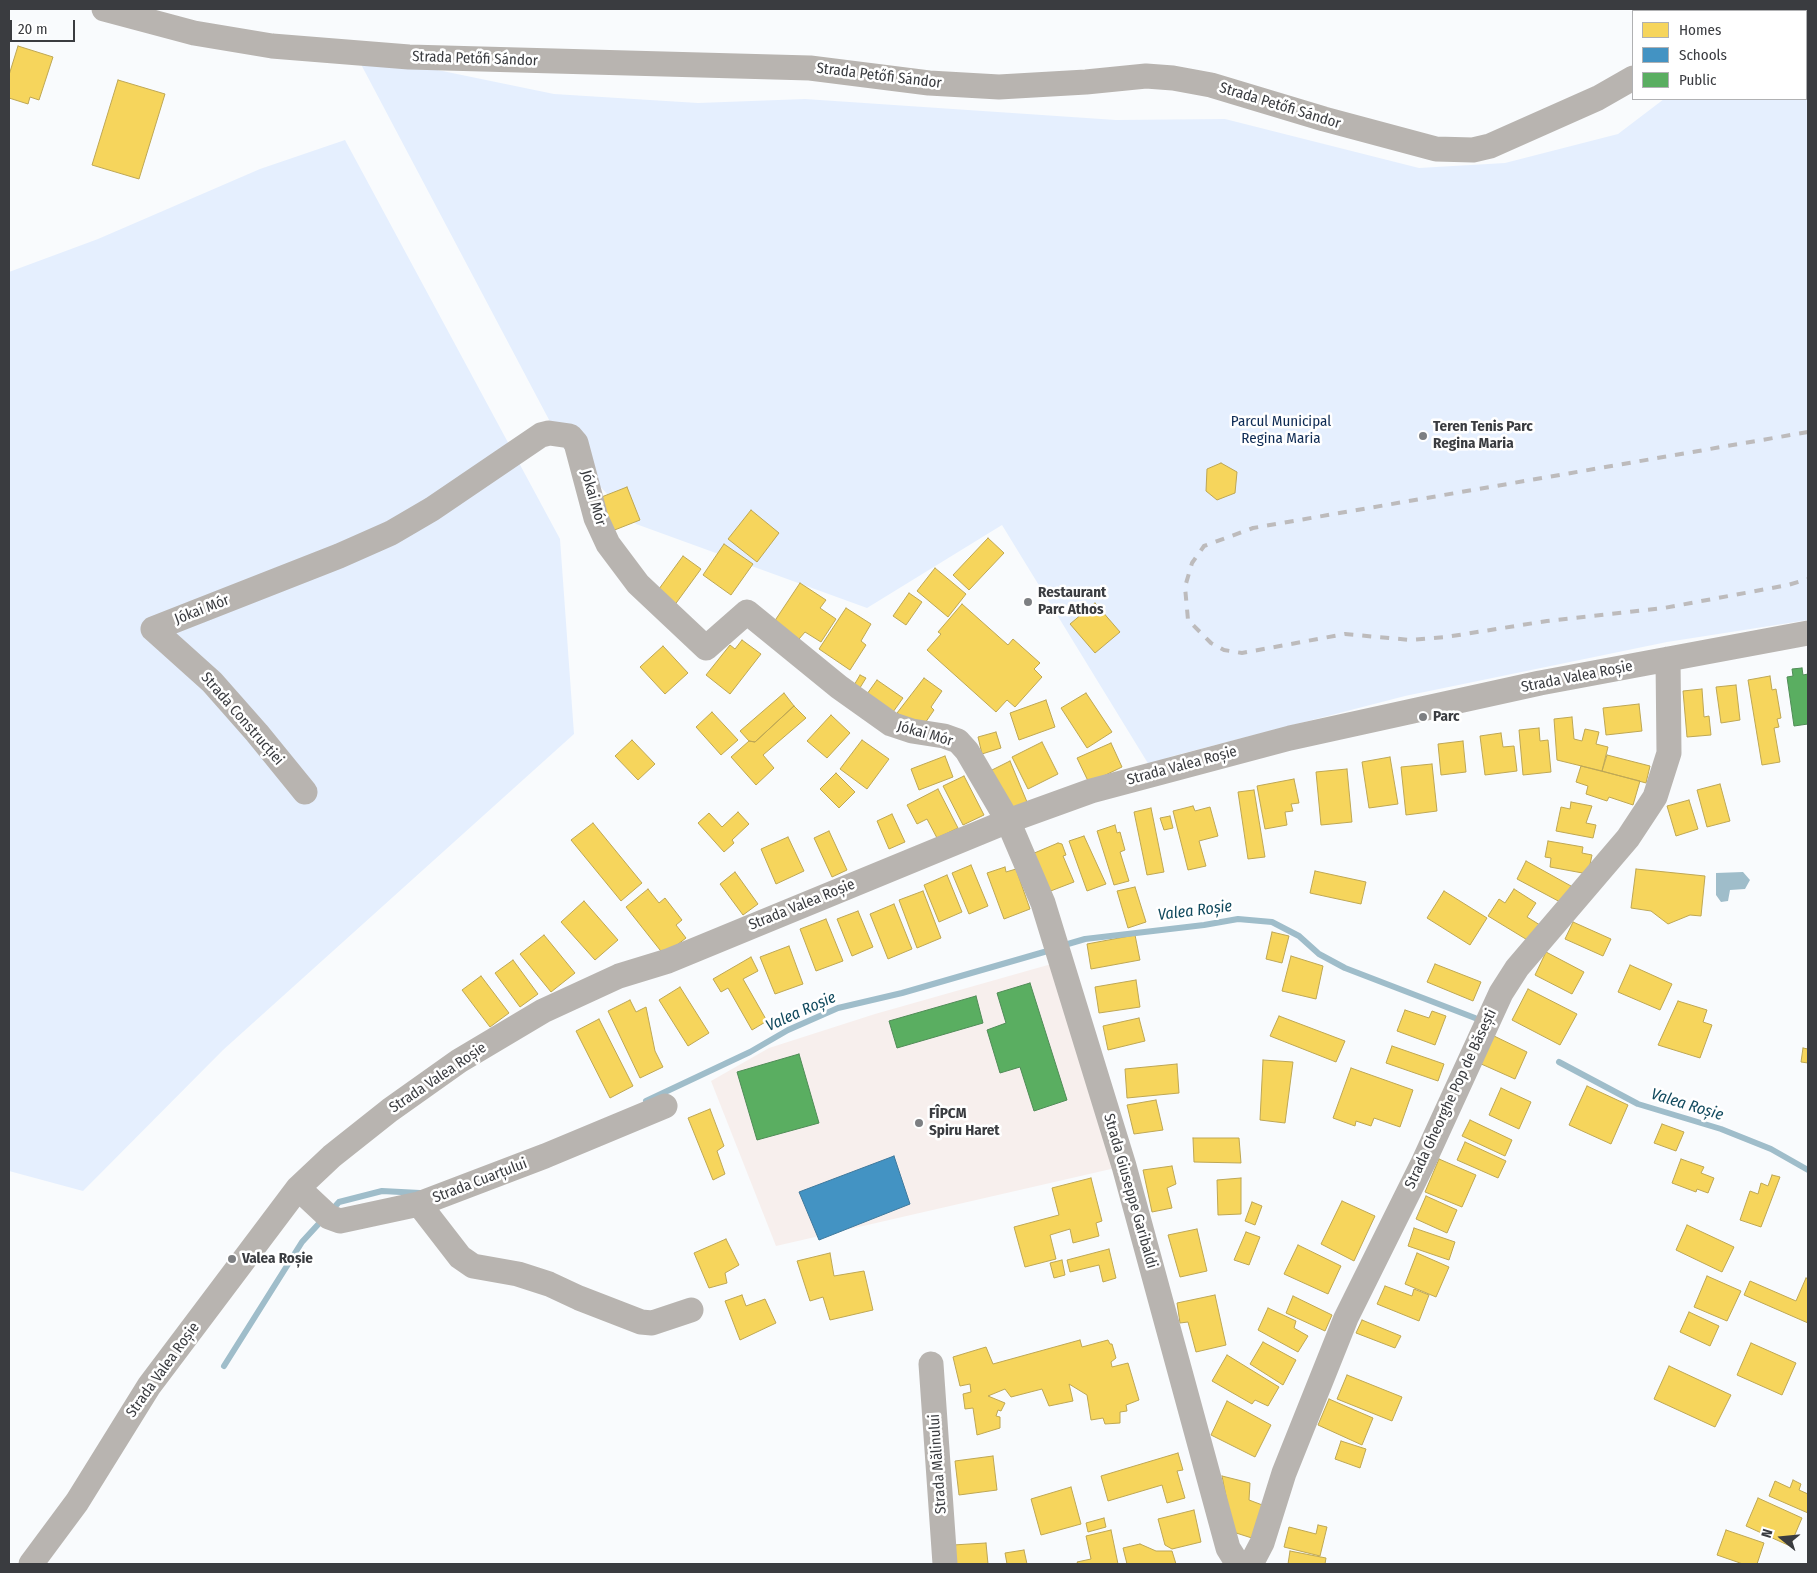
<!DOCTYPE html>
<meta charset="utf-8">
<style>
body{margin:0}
#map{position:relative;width:1817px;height:1573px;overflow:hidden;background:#f9fbfd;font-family:"Fira Sans Condensed",sans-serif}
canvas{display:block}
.frame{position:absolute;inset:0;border:10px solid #3a3c40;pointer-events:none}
.legend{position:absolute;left:1632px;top:10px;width:175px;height:90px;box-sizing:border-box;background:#fff;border:1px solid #b0b1b3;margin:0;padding:6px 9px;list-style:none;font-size:15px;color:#3a3c40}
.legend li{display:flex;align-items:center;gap:10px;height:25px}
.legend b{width:25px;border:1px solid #b0b1b3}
.north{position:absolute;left:1757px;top:1513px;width:50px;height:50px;-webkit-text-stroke:4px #fff;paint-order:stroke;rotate:287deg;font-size:14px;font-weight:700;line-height:20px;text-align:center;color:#3a3c40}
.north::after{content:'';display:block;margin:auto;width:18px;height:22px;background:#3a3c40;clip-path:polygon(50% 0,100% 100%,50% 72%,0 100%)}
.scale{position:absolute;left:10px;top:20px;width:65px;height:22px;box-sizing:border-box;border:2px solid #3a3c40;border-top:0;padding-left:6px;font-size:15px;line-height:18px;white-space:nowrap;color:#3a3c40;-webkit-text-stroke:4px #fff;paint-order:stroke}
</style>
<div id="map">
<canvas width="1817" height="1573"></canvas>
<div class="frame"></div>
<ul class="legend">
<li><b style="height:14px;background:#f6d55c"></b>Homes</li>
<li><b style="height:14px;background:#4393c3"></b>Schools</li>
<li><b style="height:14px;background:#5aae61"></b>Public</li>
</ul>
<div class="north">N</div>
<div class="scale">20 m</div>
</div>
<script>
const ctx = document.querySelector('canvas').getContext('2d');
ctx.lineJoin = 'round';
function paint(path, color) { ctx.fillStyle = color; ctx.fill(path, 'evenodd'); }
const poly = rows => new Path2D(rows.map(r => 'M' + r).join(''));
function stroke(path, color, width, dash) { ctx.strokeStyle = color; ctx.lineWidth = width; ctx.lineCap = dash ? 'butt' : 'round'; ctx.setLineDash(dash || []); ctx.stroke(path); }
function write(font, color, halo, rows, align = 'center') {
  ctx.font = font + ' "Fira Sans Condensed",sans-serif'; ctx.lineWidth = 5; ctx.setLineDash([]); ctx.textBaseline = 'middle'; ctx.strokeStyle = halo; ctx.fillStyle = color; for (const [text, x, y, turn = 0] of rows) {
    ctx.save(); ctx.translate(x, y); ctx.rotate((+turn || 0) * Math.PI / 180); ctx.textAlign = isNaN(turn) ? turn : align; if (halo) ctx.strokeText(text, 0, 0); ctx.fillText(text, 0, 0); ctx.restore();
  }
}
paint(poly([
 [1062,961,1124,1166,776,1246,711,1081,769,1048,875,1014]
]), '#f7efed');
paint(poly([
 [1806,50,1808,50,1808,620,1667,642,1405,696,1173,756,1149,765,1002,525,867,608,636,524,565,450,355,53,554,94,698,103,805,99,1116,120,1225,119,1419,168,1505,163,1618,134,1664,99,1806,99],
 [345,140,560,539,574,734,223,1050,83,1191,9,1171,9,272,98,239,260,169]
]), '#e5effe');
paint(poly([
 [1743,872,1750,880,1745,889,1730,890,1728,901,1721,902,1716,895,1716,873]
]), '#9fbdca');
const homes = poly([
 [18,46,53,57,39,100,30,97,28,104,9,98,9,75,18,46],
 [118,80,165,94,139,179,92,165,118,80],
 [1221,463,1237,472,1235,493,1217,500,1206,491,1207,469,1221,463],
 [627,487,640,520,612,531,599,498,627,487],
 [751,510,779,533,757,562,728,539,751,510],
 [988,538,1004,553,969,590,953,575,988,538],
 [724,544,753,564,731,595,703,575,724,544],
 [683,556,701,569,674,606,656,593,683,556],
 [935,568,966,594,948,617,917,591,935,568],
 [800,583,826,600,820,608,836,619,821,642,805,632,799,639,774,622,800,583],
 [909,593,922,602,906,625,893,616,909,593],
 [1095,603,1120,632,1095,653,1070,624,1095,603],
 [962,604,1008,645,1013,639,1040,663,1034,669,1042,677,1015,707,1007,700,996,712,927,650,941,634,938,632,962,604],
 [846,608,871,624,861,641,866,645,850,670,819,649,846,608],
 [742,640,761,654,730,694,706,675,730,645,735,649,742,640],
 [663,646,688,673,665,694,640,667,663,646],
 [860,675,866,678,858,691,853,687,860,675],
 [1770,676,1772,690,1776,689,1781,718,1777,719,1779,727,1774,728,1780,762,1762,765,1748,680,1770,676],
 [924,678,942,691,931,707,934,710,921,729,897,713,924,678],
 [877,680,903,698,893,712,867,694,877,680],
 [1736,685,1740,720,1721,723,1716,687,1736,685],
 [1702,689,1704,717,1709,716,1711,735,1687,737,1683,691,1702,689],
 [784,693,794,706,755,742,749,741,740,731,784,693],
 [1086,693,1112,732,1087,748,1061,708,1086,693],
 [1046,700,1055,727,1019,740,1010,713,1046,700],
 [1639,704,1642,731,1606,735,1603,708,1639,704],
 [794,706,806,718,763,755,774,768,756,785,731,757,749,741,755,742,794,706],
 [712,712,738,740,721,755,696,727,712,712],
 [831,715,850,733,827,758,807,741,831,715],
 [1572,717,1574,739,1582,741,1585,729,1599,732,1596,744,1608,747,1602,771,1557,760,1554,719,1572,717],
 [1539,728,1540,741,1548,740,1551,772,1523,775,1519,730,1539,728],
 [996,732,1001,748,982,754,978,737,996,732],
 [1501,733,1503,747,1514,746,1517,771,1485,775,1480,736,1501,733],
 [632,740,655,764,638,780,615,756,632,740],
 [862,740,889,759,867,789,840,769,862,740],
 [1463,741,1466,772,1441,775,1438,744,1463,741],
 [1042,742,1058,774,1028,789,1012,757,1042,742],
 [1111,743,1122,767,1089,783,1077,758,1111,743],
 [1607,755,1650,766,1646,783,1602,771,1607,755],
 [945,756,953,777,919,790,911,769,945,756],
 [1390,757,1398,804,1369,808,1362,762,1390,757],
 [1010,761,1027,802,1007,811,988,772,1010,761],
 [1432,764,1437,811,1406,815,1401,767,1432,764],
 [1581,766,1640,781,1633,805,1609,797,1607,801,1586,794,1588,786,1576,782,1581,766],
 [1347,769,1352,822,1321,825,1316,772,1347,769],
 [836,773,855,792,839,808,820,789,836,773],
 [964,776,984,815,963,825,943,786,964,776],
 [1294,779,1299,803,1291,804,1293,811,1285,812,1287,825,1265,829,1257,786,1294,779],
 [1720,784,1730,821,1707,827,1697,790,1720,784],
 [938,789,958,828,937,838,927,819,917,824,907,805,938,789],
 [1254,790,1265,857,1248,859,1238,792,1254,790],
 [1689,800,1698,829,1676,836,1667,806,1689,800],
 [1571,802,1592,806,1586,823,1596,825,1593,838,1556,831,1561,807,1570,809,1571,802],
 [1193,806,1195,811,1210,807,1218,836,1199,841,1206,866,1188,870,1173,811,1193,806],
 [1151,808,1164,872,1147,875,1134,812,1151,808],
 [738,812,749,824,732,840,734,843,724,852,698,823,709,813,722,827,738,812],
 [892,814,905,842,889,849,877,821,892,814],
 [1170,816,1173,828,1164,830,1160,818,1170,816],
 [593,823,642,883,621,901,571,840,593,823],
 [1115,825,1117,833,1120,832,1125,850,1120,852,1129,881,1114,885,1097,831,1115,825],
 [829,831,847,870,832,877,814,838,829,831],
 [1084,836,1106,884,1087,891,1069,841,1084,836],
 [788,837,804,871,776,884,761,849,788,837],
 [1548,841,1583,847,1582,853,1592,855,1588,874,1550,867,1551,858,1545,857,1548,841],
 [1058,843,1062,844,1066,855,1063,856,1074,882,1048,892,1032,854,1058,843],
 [1526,861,1571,886,1562,903,1517,879,1526,861],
 [971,865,988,906,969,914,952,873,971,865],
 [1005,867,1006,872,1016,869,1030,909,1004,919,987,873,1005,867],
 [1636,869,1705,876,1701,916,1690,915,1668,924,1651,911,1631,908,1636,869],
 [1315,871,1366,882,1361,904,1310,893,1315,871],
 [735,872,758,904,743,915,720,884,735,872],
 [947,875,962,912,939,922,924,885,947,875],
 [1135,887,1146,922,1128,928,1117,891,1135,887],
 [648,889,659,903,665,898,682,920,676,925,686,938,664,955,626,907,648,889],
 [1514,889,1536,903,1527,917,1540,925,1529,941,1488,916,1499,899,1505,903,1514,889],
 [923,891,941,938,917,948,899,900,923,891],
 [1444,891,1487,918,1470,945,1427,918,1444,891],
 [584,901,618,940,595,960,561,922,584,901],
 [894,904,912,949,888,959,870,914,894,904],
 [858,911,873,947,852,956,837,919,858,911],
 [826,919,843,961,816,971,800,929,826,919],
 [1573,922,1611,939,1603,956,1565,939,1573,922],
 [1272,932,1289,936,1282,963,1266,959,1272,932],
 [544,935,575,973,551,992,520,954,544,935],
 [1135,935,1140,960,1091,969,1087,944,1135,935],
 [789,946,803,984,775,994,760,957,789,946],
 [1546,952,1584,972,1572,994,1535,975,1546,952],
 [1291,956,1323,966,1316,999,1282,991,1291,956],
 [751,957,758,971,743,979,767,1021,752,1030,728,988,721,992,713,979,751,957],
 [513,960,538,994,520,1007,495,973,513,960],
 [1435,964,1481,982,1473,1001,1427,982,1435,964],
 [1630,965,1672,984,1660,1010,1618,992,1630,965],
 [481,976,509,1013,490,1027,462,990,481,976],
 [1136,980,1140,1007,1099,1013,1095,987,1136,980],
 [680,987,709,1033,688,1046,659,1000,680,987],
 [1528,989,1577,1014,1560,1045,1512,1020,1528,989],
 [630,1000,636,1012,646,1007,655,1051,663,1067,640,1078,608,1011,630,1000],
 [1678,1001,1707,1010,1703,1022,1712,1025,1700,1058,1658,1045,1678,1001],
 [1405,1010,1429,1018,1432,1011,1446,1016,1435,1045,1397,1031,1405,1010],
 [1279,1016,1345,1041,1336,1062,1270,1036,1279,1016],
 [1139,1018,1145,1041,1108,1050,1103,1026,1139,1018],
 [599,1019,633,1086,610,1098,576,1031,599,1019],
 [1492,1035,1527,1052,1515,1079,1479,1063,1492,1035],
 [1392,1046,1444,1064,1438,1081,1386,1063,1392,1046],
 [1803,1048,1808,1049,1808,1063,1801,1062,1803,1048],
 [1263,1060,1293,1062,1285,1123,1260,1120,1263,1060],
 [1177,1064,1179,1093,1127,1098,1125,1069,1177,1064],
 [1351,1068,1413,1090,1400,1127,1374,1118,1371,1126,1356,1121,1355,1126,1333,1118,1351,1068],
 [1587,1086,1628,1105,1611,1144,1569,1125,1587,1086],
 [1501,1088,1531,1102,1519,1129,1489,1115,1501,1088],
 [1156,1100,1163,1130,1134,1134,1127,1105,1156,1100],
 [710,1109,724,1146,717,1151,725,1174,713,1180,688,1118,710,1109],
 [1470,1120,1512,1140,1505,1156,1462,1136,1470,1120],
 [1662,1124,1684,1132,1676,1151,1654,1143,1662,1124],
 [1193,1138,1239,1138,1241,1163,1194,1162,1193,1138],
 [1465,1142,1506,1161,1498,1178,1457,1160,1465,1142],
 [1439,1159,1476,1175,1462,1207,1425,1192,1439,1159],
 [1681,1159,1704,1167,1701,1173,1714,1178,1708,1193,1697,1189,1696,1192,1672,1183,1681,1159],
 [1172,1166,1176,1184,1167,1188,1172,1208,1152,1212,1143,1170,1172,1166],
 [1772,1175,1780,1177,1761,1227,1740,1220,1750,1191,1758,1194,1761,1183,1768,1186,1772,1175],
 [1091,1178,1102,1221,1096,1223,1099,1236,1073,1243,1070,1229,1050,1235,1056,1259,1025,1267,1014,1227,1059,1215,1052,1188,1091,1178],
 [1241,1178,1241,1214,1218,1215,1217,1180,1241,1178],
 [1426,1196,1457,1210,1447,1233,1416,1219,1426,1196],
 [1342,1201,1375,1216,1354,1261,1321,1244,1342,1201],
 [1252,1202,1262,1206,1255,1225,1245,1221,1252,1202],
 [1687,1225,1734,1247,1722,1272,1676,1250,1687,1225],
 [1414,1228,1455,1242,1449,1260,1408,1246,1414,1228],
 [1197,1229,1207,1271,1180,1277,1168,1235,1197,1229],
 [1246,1232,1260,1237,1249,1265,1234,1260,1246,1232],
 [726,1239,739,1265,725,1273,727,1283,709,1288,694,1253,726,1239],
 [1298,1245,1341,1266,1328,1294,1284,1274,1298,1245],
 [1109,1249,1116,1278,1103,1282,1099,1265,1070,1272,1067,1260,1109,1249],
 [830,1253,834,1276,864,1271,873,1310,830,1320,823,1297,810,1301,797,1261,830,1253],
 [1417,1253,1449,1267,1436,1297,1405,1284,1417,1253],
 [1062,1260,1065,1275,1054,1278,1050,1263,1062,1260],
 [1707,1276,1741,1291,1727,1321,1694,1307,1707,1276],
 [1806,1278,1808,1279,1808,1323,1744,1295,1750,1281,1796,1301,1806,1278],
 [1385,1286,1412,1296,1414,1289,1429,1295,1419,1321,1377,1304,1385,1286],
 [742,1295,746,1306,765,1299,776,1323,740,1340,725,1301,742,1295],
 [1215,1295,1226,1345,1196,1352,1188,1322,1180,1323,1177,1303,1215,1295],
 [1293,1296,1332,1315,1325,1331,1286,1313,1293,1296],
 [1268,1308,1296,1321,1294,1328,1308,1336,1298,1352,1258,1330,1268,1308],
 [1689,1312,1719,1326,1710,1346,1680,1332,1689,1312],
 [1362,1320,1401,1336,1395,1348,1356,1333,1362,1320],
 [1080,1340,1082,1347,1108,1340,1110,1344,1112,1344,1116,1358,1111,1362,1112,1367,1128,1363,1139,1400,1126,1405,1127,1411,1120,1412,1120,1423,1105,1424,1103,1418,1091,1420,1087,1395,1069,1384,1073,1401,1049,1406,1042,1389,1011,1397,1005,1389,988,1396,1005,1403,1001,1411,998,1410,996,1416,1000,1417,1000,1428,977,1435,973,1408,965,1409,963,1394,971,1392,970,1384,960,1386,953,1357,986,1347,993,1364,1080,1340],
 [1263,1342,1296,1360,1283,1385,1250,1364,1263,1342],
 [1751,1343,1796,1363,1782,1395,1737,1375,1751,1343],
 [1227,1355,1279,1387,1268,1406,1255,1400,1252,1404,1212,1381,1227,1355],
 [1669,1366,1731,1395,1715,1427,1654,1399,1669,1366],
 [1347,1375,1402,1397,1392,1421,1337,1399,1347,1375],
 [1329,1399,1373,1418,1362,1445,1318,1425,1329,1399],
 [1227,1401,1271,1425,1255,1457,1211,1435,1227,1401],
 [1341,1441,1366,1449,1360,1468,1335,1459,1341,1441],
 [1178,1453,1183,1470,1177,1471,1185,1498,1167,1503,1162,1485,1108,1501,1101,1476,1178,1453],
 [993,1456,997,1490,959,1495,955,1461,993,1456],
 [1222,1476,1250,1483,1249,1500,1265,1506,1255,1539,1233,1532,1222,1476],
 [1793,1480,1801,1484,1799,1490,1808,1494,1808,1513,1769,1496,1775,1481,1790,1488,1793,1480],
 [1071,1487,1081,1524,1041,1535,1031,1499,1071,1487],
 [1758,1498,1802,1518,1790,1546,1746,1526,1758,1498],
 [1194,1510,1201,1542,1172,1549,1165,1545,1158,1519,1194,1510],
 [1104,1518,1106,1527,1088,1532,1086,1523,1104,1518],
 [1318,1525,1327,1527,1320,1556,1284,1547,1289,1527,1316,1534,1318,1525],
 [1111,1530,1118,1564,1078,1564,1077,1562,1091,1559,1086,1536,1111,1530],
 [1726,1530,1764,1543,1757,1564,1743,1564,1717,1555,1726,1530],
 [986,1543,988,1564,955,1564,953,1545,986,1543],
 [1140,1544,1156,1551,1172,1551,1176,1564,1127,1564,1123,1548,1140,1544],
 [1024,1550,1027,1564,1007,1564,1005,1553,1024,1550],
 [1290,1551,1326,1558,1325,1564,1288,1564,1290,1551]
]);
paint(homes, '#f6d55c');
stroke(homes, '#bea754', 1);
const schools = poly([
 [894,1156,910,1204,819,1240,799,1192,894,1156]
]);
paint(schools, '#4393c3');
stroke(schools, '#40799c', 1);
const public = poly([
 [1802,668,1803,675,1808,674,1808,724,1794,726,1787,677,1793,676,1792,669,1802,668],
 [1030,983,1067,1100,1034,1111,1020,1067,1000,1073,987,1030,1006,1023,997,993,1030,983],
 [976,996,983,1023,897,1048,889,1021,976,996],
 [799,1054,819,1123,757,1140,737,1072,799,1054]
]);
paint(public, '#5aae61');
stroke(public, '#508c57', 1);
stroke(poly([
 [1061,946,1085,939,1204,925,1238,919,1272,922,1299,936,1319,954,1345,968,1475,1018],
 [1559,1062,1638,1104,1721,1129,1771,1149,1808,1170],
 [646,1101,750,1052,788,1030,838,1008,902,993,1051,950],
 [331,1211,339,1202,382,1191,420,1193],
 [224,1366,302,1242,324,1218]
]), '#9fbdca', 6);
stroke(poly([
 [104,9,194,33,272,46,409,57,810,68,929,83,999,87,1086,82,1146,76,1173,78,1211,85,1324,119,1436,149,1473,150,1490,146,1598,98,1633,78],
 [1760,11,1761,9],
 [1793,11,1798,9],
 [305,792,257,733,212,682,153,629,339,556,391,533,432,509,541,435,549,433,570,436,576,443,596,518,608,544,638,584,706,648,747,612,839,687,891,724,912,731,944,736,958,741,967,751,1008,821,1043,903,1124,1166,1228,1548,1238,1564],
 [298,1188,329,1217,340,1221,419,1204,545,1156,665,1106],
 [419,1204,460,1257,473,1266,518,1274,549,1284,579,1298,641,1322,652,1323,691,1310],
 [931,1364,945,1564],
 [31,1564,77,1502,149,1386,298,1188,332,1156,390,1110,459,1061,543,1011,619,976,668,961,1008,821,1091,791,1290,738,1540,683,1808,633],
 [1251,1564,1262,1543,1284,1473,1346,1318,1424,1161,1501,993,1517,968,1628,838,1655,797,1669,753,1668,659]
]), '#b8b4b0', 25);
stroke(poly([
 [1808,432,1253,528,1204,546,1192,563,1185,587,1188,620,1211,643,1224,650,1242,653,1345,634,1411,640,1446,637,1547,621,1664,608,1788,585,1808,579]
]), '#bdbbbc', 4, [9, 9]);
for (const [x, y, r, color] of [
 [1423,436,5,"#7d7f82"],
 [1028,602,5,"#7d7f82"],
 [1423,717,5,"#7d7f82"],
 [919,1123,5,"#7d7f82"],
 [232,1259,5,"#7d7f82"]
]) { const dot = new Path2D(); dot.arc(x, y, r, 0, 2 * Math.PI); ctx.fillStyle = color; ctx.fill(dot); stroke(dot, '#fff', 2); }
write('15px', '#3a3c40', '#fff', [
 ["Strada Petőfi Sándor",475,59,2],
 ["Strada Petőfi Sándor",879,76,7],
 ["Strada Petőfi Sándor",1280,106,17],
 ["Jókai Mór",593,498,74],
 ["Jókai Mór",202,610,-21],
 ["Strada Valea Roșie",1577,677,-11],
 ["Strada Construcției",242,719,49],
 ["Jókai Mór",925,734,16],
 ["Strada Valea Roșie",1182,766,-15],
 ["Strada Valea Roșie",802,905,-22],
 ["Strada Valea Roșie",438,1078,-34],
 ["Strada Gheorghe Pop de Băsești",1451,1099,-65],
 ["Strada Cuarțului",480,1181,-21],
 ["Strada Giuseppe Garibaldi",1130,1191,74],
 ["Strada Valea Roșie",163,1370,-54],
 ["Strada Mălinului",938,1464,-94]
]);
write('15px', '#0e2b54', '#fff', [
 ["Parcul Municipal",1281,422],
 ["Regina Maria",1281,439]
]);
write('bold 15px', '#3a3c40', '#fff', [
 ["Teren Tenis Parc",1433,427],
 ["Regina Maria",1433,444],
 ["Restaurant",1038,593],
 ["Parc Athos",1038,610],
 ["Parc",1433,717],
 ["FÎPCM",929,1114],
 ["Spiru Haret",929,1131],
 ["Valea Roșie",242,1259]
], 'left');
write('italic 16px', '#114a5e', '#fff', [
 ["Valea Roșie",1195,911,-7],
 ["Valea Roșie",801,1012,-24],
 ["Valea Roșie",1687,1105,17]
]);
</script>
